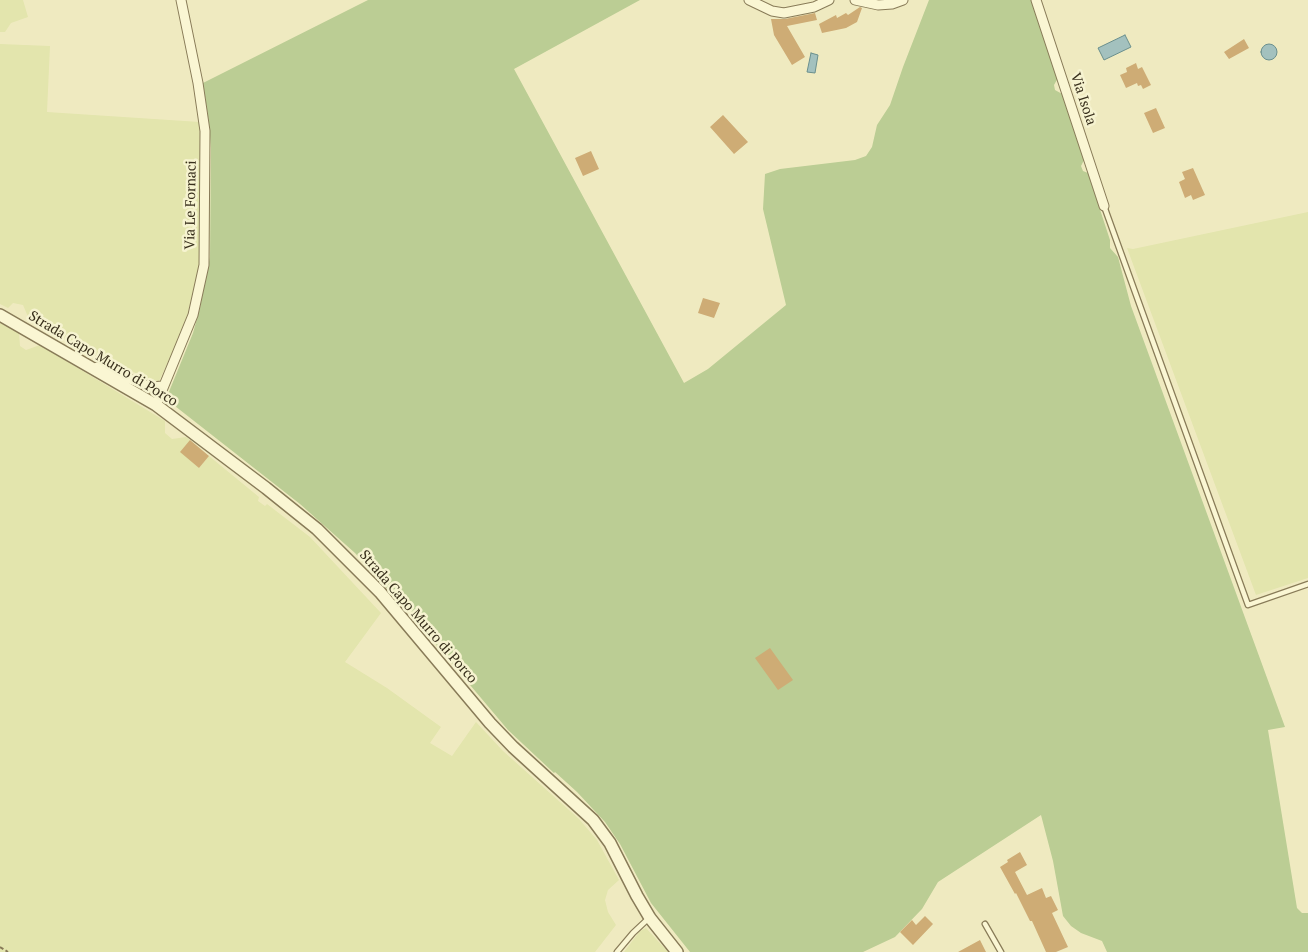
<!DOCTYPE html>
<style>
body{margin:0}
canvas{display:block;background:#efeac0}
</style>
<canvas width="1308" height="952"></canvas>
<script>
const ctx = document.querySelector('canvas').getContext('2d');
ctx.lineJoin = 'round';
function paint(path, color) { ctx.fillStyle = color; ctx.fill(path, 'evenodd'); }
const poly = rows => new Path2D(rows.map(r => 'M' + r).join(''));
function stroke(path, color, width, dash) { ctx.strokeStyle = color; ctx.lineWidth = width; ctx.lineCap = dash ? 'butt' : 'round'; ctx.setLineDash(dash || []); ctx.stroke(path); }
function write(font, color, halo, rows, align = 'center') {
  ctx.font = font + ' "PT Serif",serif'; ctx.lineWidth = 5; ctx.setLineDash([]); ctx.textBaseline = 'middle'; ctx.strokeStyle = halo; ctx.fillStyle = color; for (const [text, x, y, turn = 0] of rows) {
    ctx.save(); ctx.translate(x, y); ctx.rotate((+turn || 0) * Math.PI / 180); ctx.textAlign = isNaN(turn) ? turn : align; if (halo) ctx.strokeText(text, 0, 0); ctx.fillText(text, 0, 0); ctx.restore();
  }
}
paint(poly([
 [0,0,23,0,28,17,11,23,5,32,0,32],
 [0,44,50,46,47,112,200,122,201,141,199,265,185,326,159,381,152,380,82,350,29,319,23,305,13,303,8,308,0,304],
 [1308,212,1308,578,1256,595,1127,248,1133,249],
 [0,323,19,333,20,346,26,350,40,345,165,421,165,433,172,439,186,437,190,440,199,468,209,456,259,497,258,501,265,506,267,504,310,537,381,613,345,662,387,688,441,727,430,743,452,756,476,722,503,751,579,819,597,840,619,880,608,890,605,900,608,912,616,925,595,952,0,952],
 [646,928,668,952,624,952,640,931]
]), '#e3e5ad');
paint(poly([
 [368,0,640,0,514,69,684,383,708,369,786,305,763,209,765,174,780,169,855,160,866,156,872,147,877,125,890,105,903,67,929,0,1032,0,1058,78,1054,85,1055,90,1064,95,1084,160,1081,166,1083,171,1088,173,1110,240,1110,248,1118,257,1131,306,1285,727,1268,730,1297,908,1302,913,1308,913,1308,952,1107,952,1102,941,1081,933,1071,926,1063,916,1053,861,1041,815,938,882,922,909,895,937,863,952,690,952,651,903,620,844,605,822,577,792,555,772,554,773,508,730,411,615,412,609,408,604,401,604,355,553,300,504,166,399,193,333,200,308,210,257,211,148,209,123,203,83]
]), '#bbcd94');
const water = poly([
 [1125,35,1131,47,1104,60,1098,48,1125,35],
 '1261 52a8 8 0 1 1 16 0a8 8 0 1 1-16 0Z',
 [811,53,818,55,815,73,807,72,811,53]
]);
paint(water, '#a3c1be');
stroke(water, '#6a8f8d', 1);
paint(poly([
 [860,7,862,8,857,22,846,28,822,33,819,24,836,15,837,18,846,13,848,15],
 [815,13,817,20,787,26,805,57,792,65,774,35,771,19,785,19],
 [1244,39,1249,48,1229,59,1224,52],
 [1136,63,1138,69,1142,67,1151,85,1143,89,1141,85,1138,86,1137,83,1126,88,1120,75,1127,72,1126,68],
 [1156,108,1165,128,1153,133,1144,113],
 [723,115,748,142,734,154,710,127],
 [591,151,599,169,583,176,575,158],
 [1193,168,1205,195,1193,200,1191,195,1185,198,1179,182,1185,179,1182,172],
 [703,298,720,303,714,318,698,313],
 [190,440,209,456,199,468,180,452],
 [770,648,793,680,778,690,755,658],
 [1020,852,1027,865,1015,872,1027,895,1042,888,1046,898,1051,896,1058,910,1052,913,1068,947,1056,952,1046,952,1032,921,1030,921,1016,893,1015,894,1000,867,1008,862,1007,860],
 [925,916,933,924,913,945,900,932,912,920,916,925],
 [980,940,986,952,958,952]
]), '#ceac75');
const service = poly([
 [1104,206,1248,605,1308,584],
 [985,924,1001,952],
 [617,952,633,933,649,918]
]);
const minor = poly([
 [749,0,772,11,784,13,814,7,829,0],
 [855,0,878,5,892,4,903,0],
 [1036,0,1104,206],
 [97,367,151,387,163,386],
 [156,405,193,315,204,265,205,131,198,83,181,0]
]);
const tertiary = poly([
 [0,315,156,405,266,488,317,529,380,592,490,723,513,747,593,820,610,843,637,896,650,918,677,952]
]);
stroke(service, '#887b58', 7);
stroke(minor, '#887b58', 11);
stroke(tertiary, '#887b58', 14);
stroke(poly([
 [0,947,8,952]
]), '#887b58', 2, [4, 2.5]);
stroke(service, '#faf6d3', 4.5);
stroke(minor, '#faf6d3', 9);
stroke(tertiary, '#faf6d3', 11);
write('14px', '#382f1c', '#f6f3d0', [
 ["Via Isola",1083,99,72],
 ["Via Le Fornaci",191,205,-89],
 ["Strada Capo Murro di Porco",103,359,31],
 ["Strada Capo Murro di Porco",418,617,49]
]);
</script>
